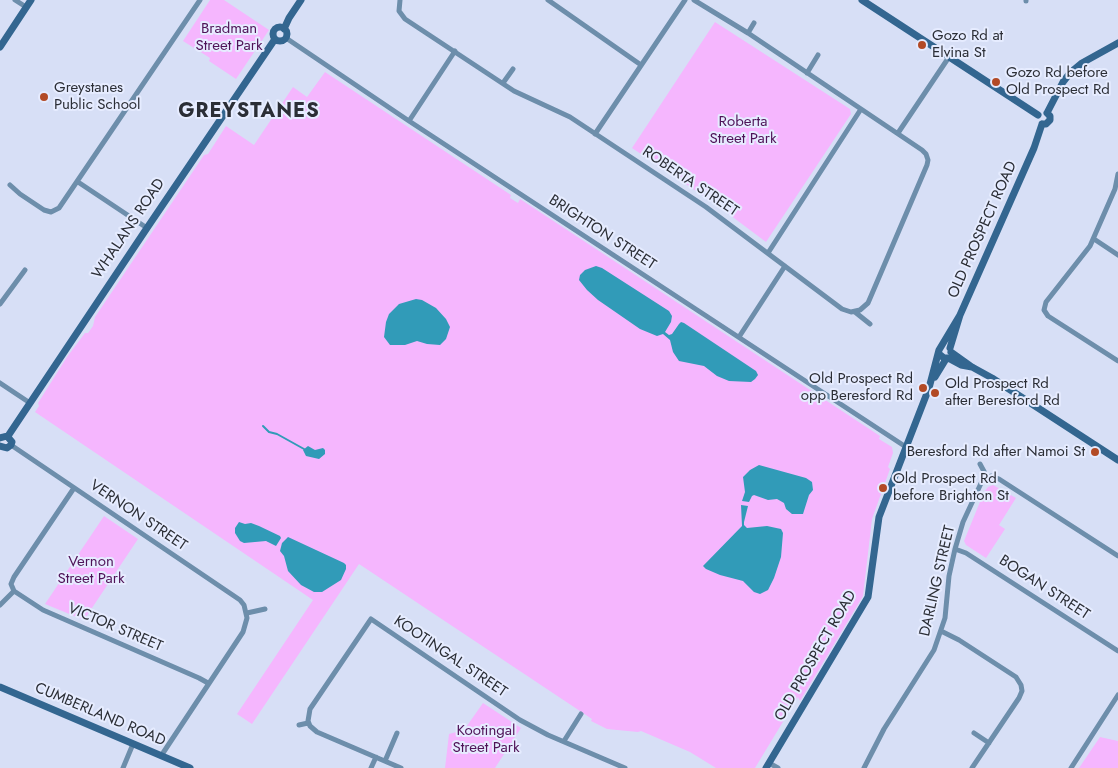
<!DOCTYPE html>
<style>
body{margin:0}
canvas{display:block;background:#d7dff6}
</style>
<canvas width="1118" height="768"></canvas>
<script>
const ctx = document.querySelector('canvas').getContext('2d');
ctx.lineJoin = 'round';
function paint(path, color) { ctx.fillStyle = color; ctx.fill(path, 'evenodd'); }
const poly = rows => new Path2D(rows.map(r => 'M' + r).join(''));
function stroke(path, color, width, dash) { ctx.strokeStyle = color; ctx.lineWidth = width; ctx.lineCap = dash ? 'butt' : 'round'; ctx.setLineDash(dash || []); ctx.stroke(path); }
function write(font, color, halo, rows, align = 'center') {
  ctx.font = font + ' Jost,sans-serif'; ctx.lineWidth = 4; ctx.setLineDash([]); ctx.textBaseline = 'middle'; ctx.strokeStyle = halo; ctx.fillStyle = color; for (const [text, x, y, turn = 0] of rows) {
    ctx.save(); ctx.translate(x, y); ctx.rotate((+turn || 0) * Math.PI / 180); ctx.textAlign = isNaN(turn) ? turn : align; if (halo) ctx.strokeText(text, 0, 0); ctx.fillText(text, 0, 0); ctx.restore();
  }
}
paint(poly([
 [210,0,224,0,269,30,236,79,209,61,210,58,183,41],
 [715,22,850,109,851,114,766,242,714,203,632,148],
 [325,72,511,195,510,198,518,203,520,199,880,436,879,439,892,447,893,453,888,467,890,469,872,519,863,596,800,701,798,697,755,768,716,768,690,752,641,731,638,732,607,729,591,721,592,719,359,564,252,724,237,714,313,600,35,412,39,406,38,403,67,357,85,333,88,333,93,326,95,317,204,155,208,154,226,126,254,145,293,87,307,97],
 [993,485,1016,498,999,525,1005,529,986,558,966,545,964,541,984,492,988,487],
 [104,516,138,539,84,620,45,604],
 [483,703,521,728,495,768,445,768,449,734,464,730],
 [1100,737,1118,741,1118,768,1079,768]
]), '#f5b6fe');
paint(poly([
 [596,266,602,268,669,311,672,316,671,322,665,332,669,335,672,334,679,324,681,322,684,323,756,371,758,375,755,379,751,382,729,381,717,376,704,366,679,361,673,352,670,340,663,334,657,336,640,329,598,300,587,290,579,280,580,275,585,270],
 [416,299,422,300,436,308,446,319,450,327,446,339,440,345,427,344,417,341,405,345,390,345,384,337,386,322,389,314,399,304],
 [308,446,315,450,323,448,325,450,325,454,319,459,306,456,303,450],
 [759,465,806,478,812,482,813,490,809,495,803,514,792,514,786,509,784,503,777,499,768,500,754,495,752,496,749,502,742,501,745,492,743,477,750,470],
 [741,505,748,506,744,522,744,525,747,528,767,526,781,529,783,533,781,557,774,578,768,590,760,594,754,592,743,581,720,575,706,569,703,566,742,526],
 [239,522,245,524,251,523,259,526,280,536,281,538,276,546,266,541,244,543,240,541,235,533,235,528],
 [288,537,344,563,346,565,346,569,341,580,322,592,314,592,301,585,288,571,284,556,280,551,282,543]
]), '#319bb8');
stroke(poly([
 [263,426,269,432,277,434,304,449]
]), '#319bb8', 2);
stroke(poly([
 [15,0,26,7],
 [400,0,399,11,405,19,514,91,570,117,706,207,842,309,851,312,860,310,868,303,927,165,928,160,926,154,922,150,748,33,694,0],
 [548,0,641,65],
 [1026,1,1026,0],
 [748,33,754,23],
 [286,38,409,121,906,447],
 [807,73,818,55],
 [503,83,513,69],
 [409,121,455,51],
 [898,133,949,57],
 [595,134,685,0],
 [1118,174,1115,189,1090,246,1046,302,1044,310,1048,316,1118,361],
 [78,182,147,228],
 [10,185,20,194,44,210,51,212,59,208,200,0],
 [1094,239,1118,255],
 [768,253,861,109],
 [0,304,25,270],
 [855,312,870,324],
 [739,337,785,266],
 [0,383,30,403],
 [11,445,240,600,244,605,247,618,243,632,161,756],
 [980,464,987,477],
 [74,488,14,577,11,584,14,591,43,610,199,678,208,683],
 [955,549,966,553,1118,651],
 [0,605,14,591],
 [247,613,265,609],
 [941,631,959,640,1016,677,1021,685,1022,691,1019,698,972,768],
 [299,725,308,723],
 [974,733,989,743],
 [564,741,581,714],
 [385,761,397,733],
 [769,763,778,768],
 [123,768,133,744],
 [371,768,376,757],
 [401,768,317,732,310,726,308,721,310,709,371,619,520,720,548,735,625,768],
 [864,768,884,729,934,650,945,618,949,576,955,549,963,522,983,479,991,476,999,479,1118,556],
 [1071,768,1118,695]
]), '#6d8eab', 5);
stroke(poly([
 [862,0,1038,115],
 '273 34a7 7 0 1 1 14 0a7 7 0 1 1-14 0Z',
 [284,29,289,18,301,0],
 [0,47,31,0],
 [1047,113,1063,82,1070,73,1082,63,1118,43],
 [1042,124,1046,124,1050,120,1050,116,1047,113],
 [950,348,960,315,1034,148,1042,124],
 [951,352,972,367,992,378,1118,460],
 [939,354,944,358,948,358,961,365,972,367],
 [935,377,946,359],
 [8,436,147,228,275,39],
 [0,438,7,436,12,442,11,445,7,448,0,446],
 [0,687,190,768],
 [766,768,868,597,879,517,929,388,939,350,960,315]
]), '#336690', 7);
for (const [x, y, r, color] of [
 [922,45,5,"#b24a26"],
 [996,82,5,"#b24a26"],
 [44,97,5,"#b24a26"],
 [923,388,5,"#b24a26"],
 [935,393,5,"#b24a26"],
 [1095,452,5,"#b24a26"],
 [883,488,5,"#b24a26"]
]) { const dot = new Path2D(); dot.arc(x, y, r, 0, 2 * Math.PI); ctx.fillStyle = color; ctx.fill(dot); stroke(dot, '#e6ecff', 2); }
write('15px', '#4f1358', '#e6ecff', [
 ["Bradman",229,29],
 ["Street Park",229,46],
 ["Roberta",743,122],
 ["Street Park",743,139],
 ["Vernon",91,562],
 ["Street Park",91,579],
 ["Kootingal",486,731],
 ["Street Park",486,748]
]);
write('15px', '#2b2e36', '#e6ecff', [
 ["Gozo Rd at",932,36],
 ["Elvina St",932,53],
 ["Gozo Rd before",1006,73],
 ["Old Prospect Rd",1006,90],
 ["Greystanes",54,88],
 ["Public School",54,105],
 ["Old Prospect Rd",913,379,"right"],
 ["opp Beresford Rd",913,396,"right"],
 ["Old Prospect Rd",945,384],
 ["after Beresford Rd",945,401],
 ["Beresford Rd after Namoi St",1085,452,"right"],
 ["Old Prospect Rd",893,479],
 ["before Brighton St",893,496]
], 'left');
write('15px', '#2b2e36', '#e6ecff', [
 ["ROBERTA STREET",690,182,34],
 ["WHALANS ROAD",129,229,-56],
 ["OLD PROSPECT ROAD",983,230,-66],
 ["BRIGHTON STREET",602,233,33],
 ["VERNON STREET",138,516,34],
 ["DARLING STREET",938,581,-77],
 ["BOGAN STREET",1044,588,33],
 ["VICTOR STREET",115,628,23],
 ["OLD PROSPECT ROAD",816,656,-60],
 ["KOOTINGAL STREET",450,657,34],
 ["CUMBERLAND ROAD",100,715,23]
]);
ctx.letterSpacing = '1px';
write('bold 20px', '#2b2e36', '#e6ecff', [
 ["GREYSTANES",249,112]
]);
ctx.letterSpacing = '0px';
</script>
